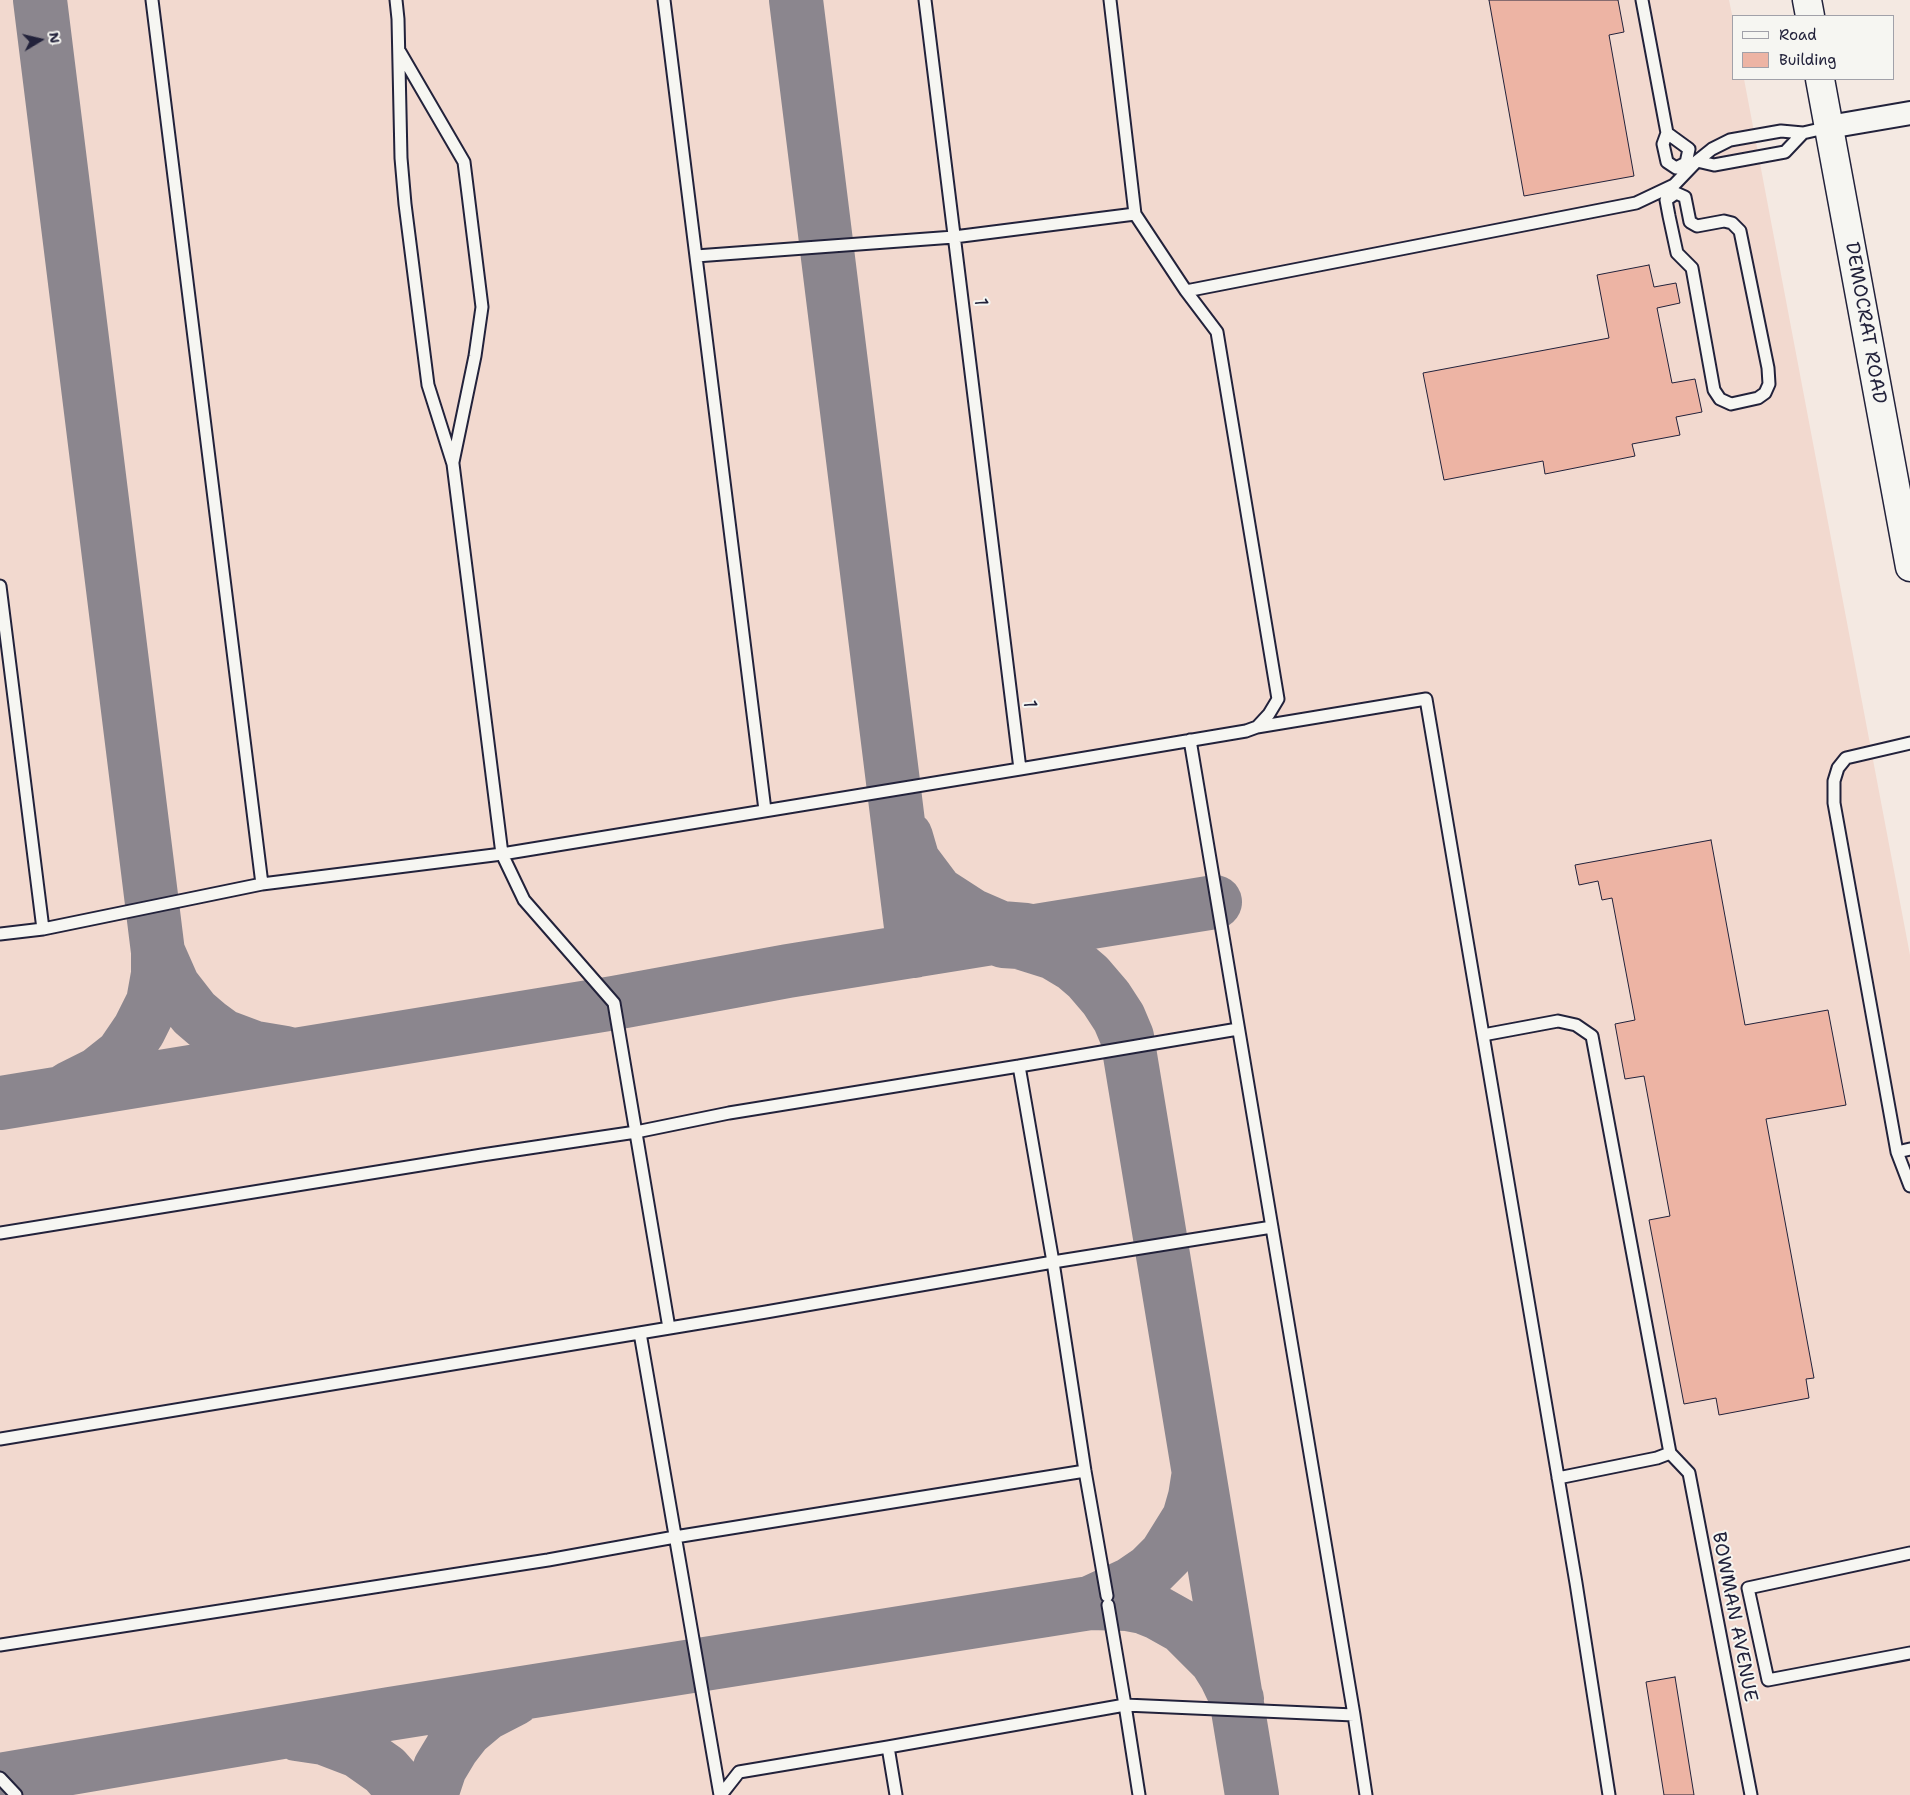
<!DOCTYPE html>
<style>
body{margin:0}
#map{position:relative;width:1910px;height:1795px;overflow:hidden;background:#f4e9e2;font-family:"Shantell Sans",sans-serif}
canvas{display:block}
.legend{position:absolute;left:1732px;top:15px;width:162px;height:65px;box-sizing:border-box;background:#f6f6f2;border:1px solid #a1a1a9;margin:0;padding:6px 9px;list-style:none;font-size:15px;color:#22223b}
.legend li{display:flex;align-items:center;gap:10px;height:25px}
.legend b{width:25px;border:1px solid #a1a1a9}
.north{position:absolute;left:15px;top:15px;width:50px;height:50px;-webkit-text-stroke:4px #f6f6f2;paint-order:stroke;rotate:81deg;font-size:14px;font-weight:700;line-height:20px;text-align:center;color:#22223b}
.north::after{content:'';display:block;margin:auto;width:18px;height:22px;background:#22223b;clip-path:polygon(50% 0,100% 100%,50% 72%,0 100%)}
</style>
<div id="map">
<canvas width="1910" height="1795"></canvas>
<ul class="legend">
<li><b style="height:6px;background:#f6f6f2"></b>Road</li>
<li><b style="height:14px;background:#edb4a4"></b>Building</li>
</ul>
<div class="north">N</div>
</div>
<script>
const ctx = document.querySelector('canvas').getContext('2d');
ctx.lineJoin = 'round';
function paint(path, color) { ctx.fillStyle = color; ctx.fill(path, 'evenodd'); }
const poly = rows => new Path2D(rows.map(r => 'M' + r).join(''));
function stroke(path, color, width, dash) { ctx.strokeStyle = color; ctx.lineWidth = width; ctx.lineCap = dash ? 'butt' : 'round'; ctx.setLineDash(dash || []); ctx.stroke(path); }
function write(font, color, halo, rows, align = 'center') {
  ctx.font = font + ' "Shantell Sans",sans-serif'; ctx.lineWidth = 4; ctx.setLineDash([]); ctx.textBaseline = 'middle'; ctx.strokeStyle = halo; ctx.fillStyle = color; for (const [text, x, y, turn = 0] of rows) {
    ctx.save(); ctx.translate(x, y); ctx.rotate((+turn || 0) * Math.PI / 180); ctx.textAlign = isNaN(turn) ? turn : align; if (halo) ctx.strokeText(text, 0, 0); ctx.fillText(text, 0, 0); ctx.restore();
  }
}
paint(poly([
 [0,0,1729,0,1734,24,1734,79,1744,79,1910,955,1910,1795,0,1795]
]), '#f2d9cf');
stroke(poly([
 [40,0,158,952,158,974,153,1002,139,1030,122,1055,98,1074,70,1088],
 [796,0,914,951],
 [906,837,913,861,937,893,971,915,1001,928,1026,930],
 [1003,941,1019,942,1054,953,1074,965,1088,977,1106,998,1119,1018,1127,1037,1252,1795],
 [158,952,173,986,194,1013,208,1025,223,1036,255,1048,285,1053],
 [0,1103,614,1003,788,971,1215,902],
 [1090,1603,1131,1584,1150,1571,1166,1555,1189,1518,1195,1497,1198,1478],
 [297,1734,324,1738,358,1751,385,1770,407,1795],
 [0,1780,389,1714,1090,1603,1127,1604,1143,1607,1158,1613,1183,1627,1216,1660,1226,1676,1237,1699],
 [431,1795,440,1768,452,1748,466,1730,485,1714,514,1699]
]), '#8b868e', 54);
const building = poly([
 [1489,0,1618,0,1624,32,1609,35,1634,176,1524,196,1489,0],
 [1649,265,1654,287,1676,283,1680,303,1657,308,1672,383,1695,379,1702,412,1676,417,1680,435,1632,444,1635,456,1545,474,1543,461,1444,480,1423,373,1609,338,1597,275,1649,265],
 [1711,840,1745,1025,1828,1010,1846,1105,1766,1119,1814,1378,1806,1379,1809,1398,1719,1415,1716,1398,1684,1404,1649,1220,1670,1216,1644,1076,1625,1079,1615,1024,1635,1020,1612,898,1602,900,1598,881,1579,885,1575,865,1711,840],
 [1675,1677,1694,1795,1664,1795,1646,1682,1675,1677]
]);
paint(building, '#edb4a4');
stroke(building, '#22223b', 1);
const service = poly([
 [152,0,262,884,502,854,1020,769],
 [396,0,398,19,401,158,405,204,428,385,453,464,502,854,524,900,614,1003,669,1328],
 [664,0,765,810],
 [925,0,1020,769,1246,731,1257,727,1269,714,1278,699,1217,332,1186,291,1135,214],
 [1642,0,1667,133],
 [400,52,464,162,468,194,482,307,475,356,453,462],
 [1667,133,1689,149,1686,163,1676,168,1667,162,1663,144,1667,133],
 [1697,161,1714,165,1785,152,1803,133],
 [1676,193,1685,197,1690,222,1697,226,1724,221,1732,223,1740,231,1768,368,1769,384,1765,393,1758,398,1731,404,1720,399,1714,390,1692,268,1677,253,1669,216,1666,200,1676,193],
 [696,256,954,237,1135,214,1110,0],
 [1186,291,1636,203,1674,185,1697,161,1712,149,1730,140,1781,131,1803,133,1829,127],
 [0,586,43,929],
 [1257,727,1426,699,1576,1583,1609,1795],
 [1910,743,1846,758,1838,768,1834,781,1834,803,1897,1152,1910,1149],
 [0,934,43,929,262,884],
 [1483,1035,1558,1021,1576,1025,1592,1036,1670,1453,1657,1458,1558,1478],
 [1019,1066,1238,1029],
 [1897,1152,1910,1186],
 [0,1233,482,1155,636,1132,729,1113,1019,1066,1053,1262,1272,1227],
 [640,1333,720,1795],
 [0,1439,766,1312,1053,1262,1085,1471,1107,1596],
 [1670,1453,1689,1473,1751,1795],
 [1910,1553,1748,1588,1768,1680,1910,1653],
 [1108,1605,1125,1705,1354,1715,1190,740],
 [0,1645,548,1560,675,1537,1085,1471],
 [1354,1715,1366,1795],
 [888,1747,896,1795],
 [0,1778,16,1795],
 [721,1795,739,1772,888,1747,1125,1705,1139,1795]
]);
const minor = poly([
 [1829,127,1910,113]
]);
const secondary = poly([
 [1807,0,1810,16],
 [1820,79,1910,567]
]);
stroke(service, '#22223b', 15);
stroke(minor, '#22223b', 26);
stroke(secondary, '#22223b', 31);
stroke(service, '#f6f6f2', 11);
stroke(minor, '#f6f6f2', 22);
stroke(secondary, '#f6f6f2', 28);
write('19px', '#22223b', '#f6f6f2', [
 ["1",980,302,83],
 ["DEMOCRAT ROAD",1865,323,80],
 ["1",1029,704,83],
 ["BOWMAN AVENUE",1734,1617,79]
]);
</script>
